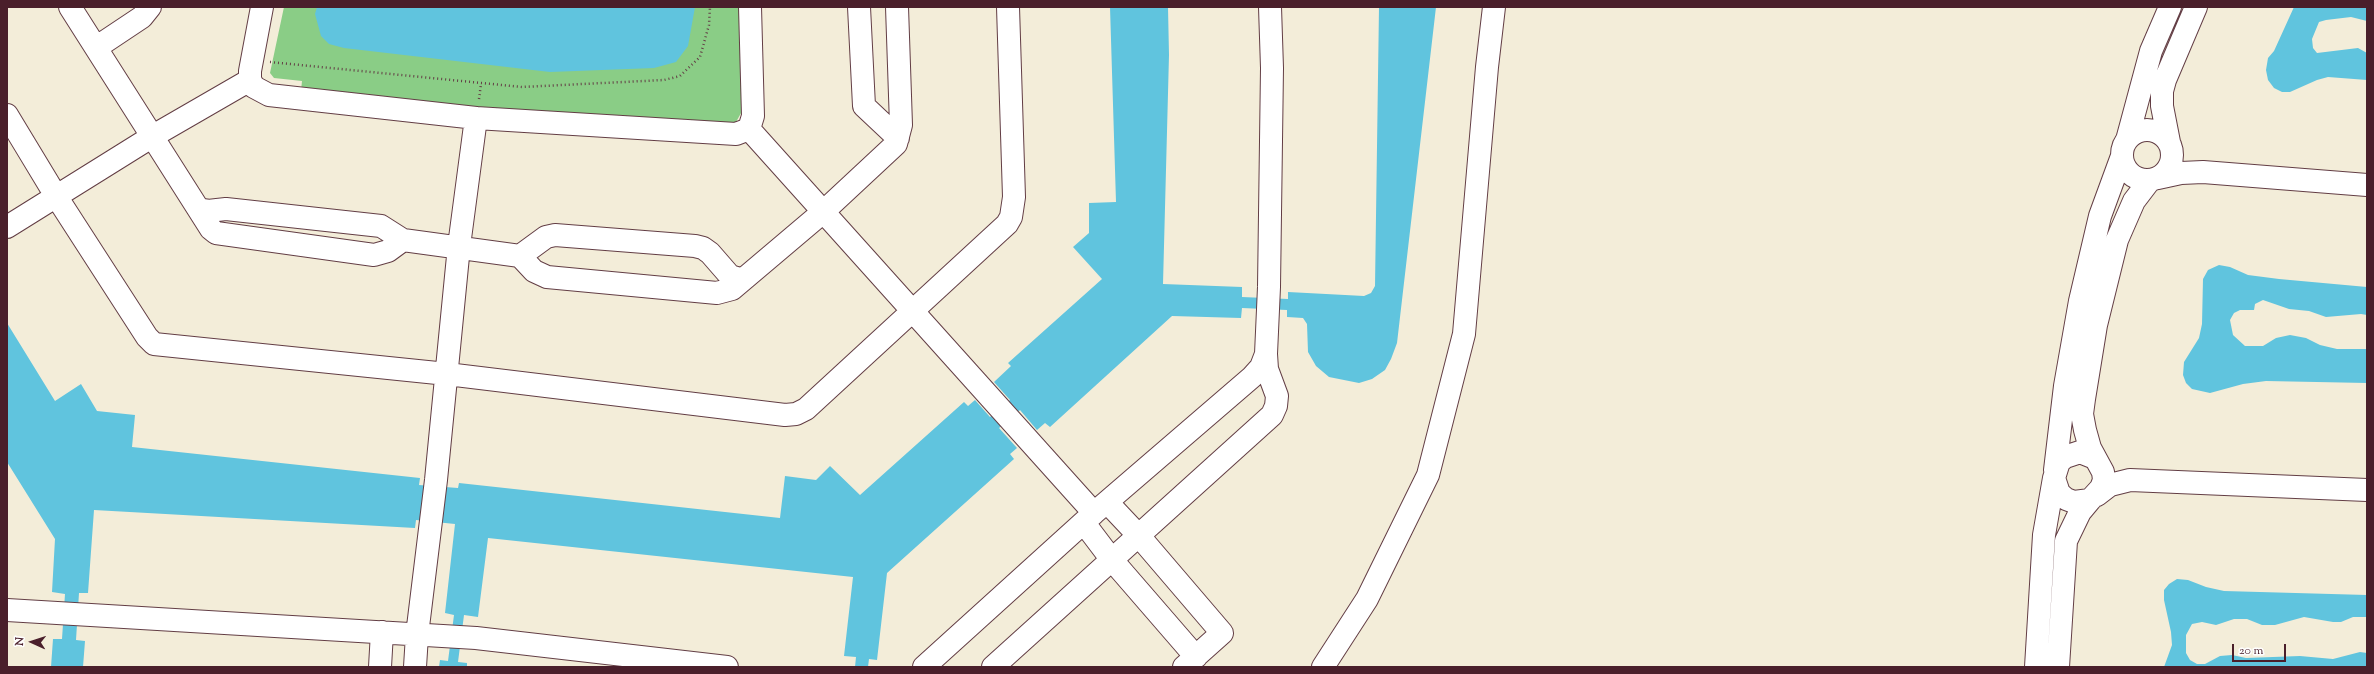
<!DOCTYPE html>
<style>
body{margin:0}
#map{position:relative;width:2374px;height:674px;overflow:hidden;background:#f3edd9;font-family:"Sorts Mill Goudy",serif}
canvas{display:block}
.frame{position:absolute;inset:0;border:8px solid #4a1f2b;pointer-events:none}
.north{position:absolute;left:12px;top:622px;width:40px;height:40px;-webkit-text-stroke:3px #fff;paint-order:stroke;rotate:273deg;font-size:11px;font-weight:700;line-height:16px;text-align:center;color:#4a1f2b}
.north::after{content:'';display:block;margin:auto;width:14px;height:18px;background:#4a1f2b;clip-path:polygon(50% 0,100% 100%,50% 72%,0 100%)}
.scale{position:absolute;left:2232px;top:644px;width:54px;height:18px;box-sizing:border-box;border:2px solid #4a1f2b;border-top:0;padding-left:5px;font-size:12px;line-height:14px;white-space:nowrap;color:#4a1f2b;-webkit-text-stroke:3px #fff;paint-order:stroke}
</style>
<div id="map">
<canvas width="2374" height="674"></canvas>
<div class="frame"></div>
<div class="north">N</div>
<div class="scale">20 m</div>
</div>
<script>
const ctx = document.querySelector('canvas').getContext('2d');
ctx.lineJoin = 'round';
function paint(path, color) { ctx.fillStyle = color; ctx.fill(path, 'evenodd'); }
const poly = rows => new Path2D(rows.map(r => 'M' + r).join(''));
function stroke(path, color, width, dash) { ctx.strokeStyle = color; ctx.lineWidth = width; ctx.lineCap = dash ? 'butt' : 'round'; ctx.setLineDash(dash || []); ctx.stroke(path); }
paint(poly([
 [284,7,741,7,745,106,736,122,730,124,487,109,301,91,302,81,274,78,270,73]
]), '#8acd86');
paint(poly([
 [317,7,695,7,688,46,676,62,654,68,550,72,344,48,329,44,321,36,315,14],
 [1110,7,1168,7,1169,55,1163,284,1242,287,1242,297,1288,299,1288,292,1364,296,1371,293,1375,286,1379,7,1436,7,1397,343,1391,359,1385,370,1372,379,1359,383,1329,377,1316,366,1308,352,1307,324,1303,318,1287,317,1287,310,1242,308,1241,318,1172,316,1050,427,1045,423,1037,430,1020,410,999,428,1017,448,1010,454,1014,459,887,573,877,660,869,659,868,667,855,667,856,657,844,656,853,577,488,538,478,617,464,615,458,662,467,663,467,667,439,667,440,660,448,661,454,615,445,613,455,524,416,520,415,528,94,510,88,593,79,593,76,640,85,641,83,667,51,667,53,639,62,639,65,594,52,592,55,539,7,462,7,323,55,401,81,384,97,411,135,415,132,447,420,478,419,485,458,488,459,483,780,518,785,476,816,480,830,466,860,495,964,402,968,406,975,400,990,417,1010,400,994,382,1011,366,1008,363,1102,279,1073,247,1089,233,1089,203,1116,202],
 [2294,7,2367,7,2367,21,2351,17,2326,20,2319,22,2312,39,2313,48,2317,53,2358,48,2367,53,2367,80,2328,77,2317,80,2290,92,2282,92,2274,88,2268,80,2266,70,2268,58,2274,51],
 [2219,265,2230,267,2248,275,2279,279,2367,287,2367,315,2361,314,2326,317,2309,311,2289,309,2263,300,2255,304,2254,310,2240,310,2234,313,2230,320,2233,335,2245,346,2263,346,2276,338,2290,335,2306,338,2320,345,2337,349,2367,349,2367,383,2266,381,2243,384,2210,393,2192,389,2186,383,2183,375,2184,362,2199,338,2202,324,2203,279,2208,270],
 [2177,579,2188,580,2206,587,2224,591,2367,595,2367,617,2353,617,2341,622,2333,622,2304,617,2275,625,2262,625,2247,619,2234,619,2216,625,2202,622,2192,624,2186,635,2186,653,2190,660,2197,664,2205,664,2220,656,2232,655,2246,658,2300,656,2333,659,2360,652,2367,653,2367,667,2164,667,2172,645,2171,632,2164,600,2164,590,2169,584]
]), '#60c4de');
const minor = poly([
 [70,7,211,229,216,233,374,255,388,251,403,240],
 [262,7,250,71,250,80,254,87,269,95,476,118,736,134,749,129,753,116,750,7],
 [859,7,864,106,898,138],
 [97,47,142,17,150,7],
 [7,115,56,196,147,337,154,344,447,374,785,415,796,414,806,409,1007,224,1011,217,1014,197,1008,7],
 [749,129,1094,513],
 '2122 155a25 25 0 1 1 50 0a25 25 0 1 1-50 0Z',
 [2127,140,2151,51,2170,7],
 [2169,142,2162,106,2162,91,2165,80,2196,7],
 [2158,178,2181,173,2203,172,2367,185],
 [199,209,208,211,226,209,381,226,403,240,520,256,546,237,555,235,695,246,703,248,710,253,730,276,740,279,746,277],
 [7,227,153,136,250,80],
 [520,256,534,271,547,277,717,293,732,289,823,212,896,144,901,125,897,7],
 [2095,458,2080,452,2065,457,2059,462,2054,478,2059,493,2066,499,2074,502,2090,500,2101,488,2104,480,2103,472,2090,448,2085,430,2082,414,2084,399,2096,325,2117,240,2134,201,2150,180],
 [2055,470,2065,386,2080,301,2100,216,2122,156],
 [2097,495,2110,485,2130,480,2367,490],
 [1107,502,1139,536,1222,633,1184,667],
 [1084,523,1112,560,1196,657],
 [7,610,476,638,727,667],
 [380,667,382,632],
 [415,667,417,635,436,480,459,246,476,118],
 [924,667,1094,513,1252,377,1261,367,1266,354],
 [993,667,1272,415,1276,406,1277,396,1267,369,1266,354,1269,287,1272,68,1270,7],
 [1323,667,1367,599,1428,475,1464,334,1487,67,1494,7],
 [2036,667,2044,535,2054,478],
 [2058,667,2066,541,2080,512,2090,500]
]);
stroke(minor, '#633e45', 24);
stroke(poly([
 [270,62,522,87,664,80,680,76,700,57,709,25,710,7],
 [479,99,481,84]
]), '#633e45', 2.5, [1, 3]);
stroke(minor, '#fff', 22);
</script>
